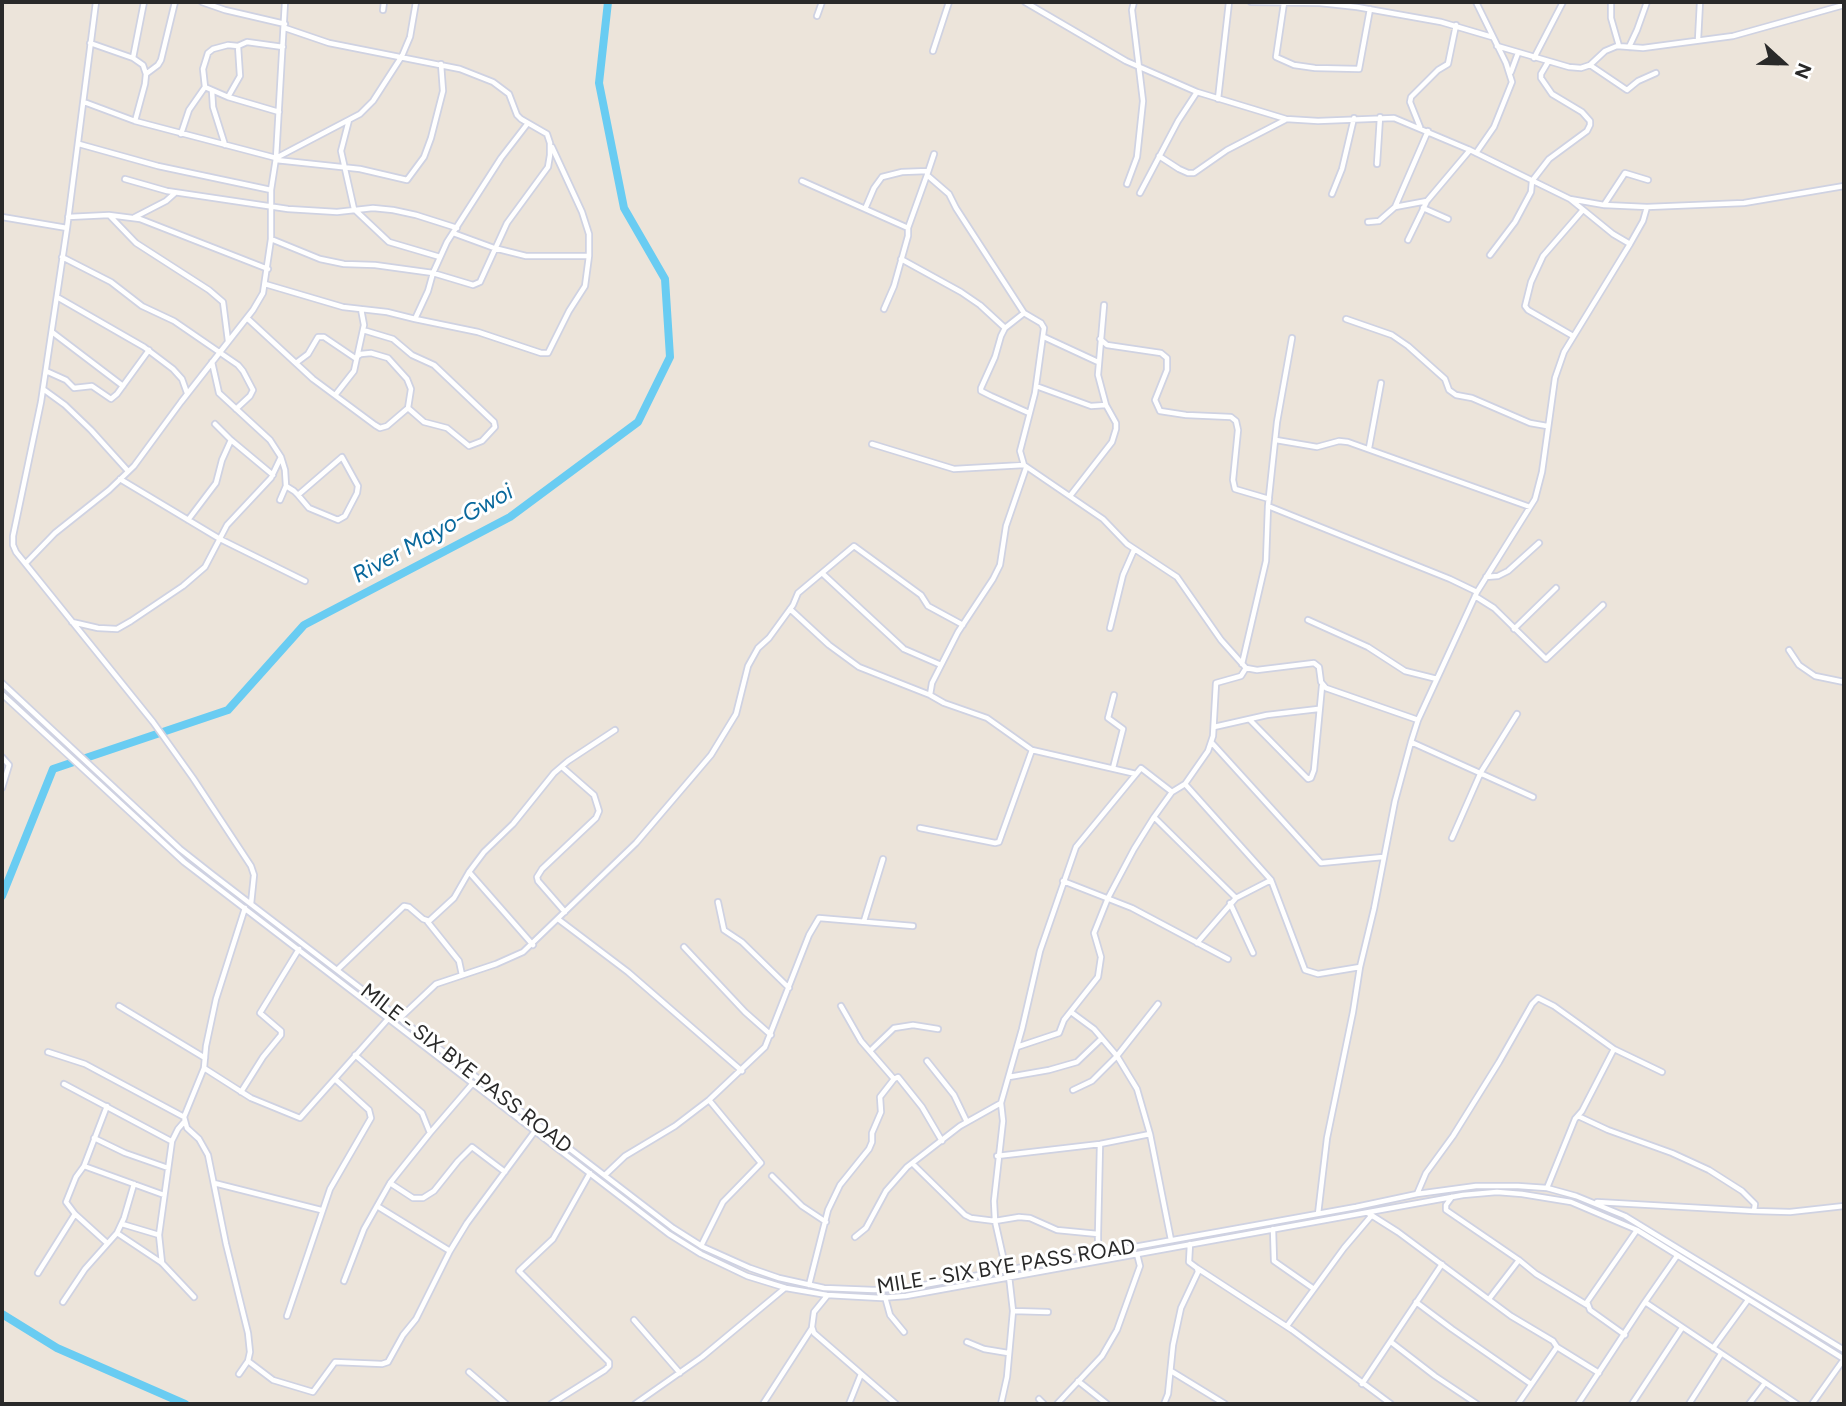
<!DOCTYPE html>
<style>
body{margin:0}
#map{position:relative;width:1846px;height:1406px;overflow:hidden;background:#ece4da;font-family:Figtree,sans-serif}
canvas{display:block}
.frame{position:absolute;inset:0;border:4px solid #292929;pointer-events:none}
.north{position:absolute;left:1748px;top:28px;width:70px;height:70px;-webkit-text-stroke:5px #fff;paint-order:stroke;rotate:112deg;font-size:19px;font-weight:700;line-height:28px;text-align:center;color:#292929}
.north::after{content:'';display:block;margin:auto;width:24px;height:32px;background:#292929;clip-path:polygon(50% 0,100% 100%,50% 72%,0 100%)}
</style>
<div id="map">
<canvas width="1846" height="1406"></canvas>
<div class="frame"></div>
<div class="north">N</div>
</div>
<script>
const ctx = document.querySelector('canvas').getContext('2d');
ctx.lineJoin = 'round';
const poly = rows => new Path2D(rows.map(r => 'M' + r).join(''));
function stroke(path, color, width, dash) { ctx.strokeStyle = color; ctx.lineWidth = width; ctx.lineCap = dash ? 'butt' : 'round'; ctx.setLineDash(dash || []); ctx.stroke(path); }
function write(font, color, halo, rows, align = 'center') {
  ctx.font = font + ' Figtree,sans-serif'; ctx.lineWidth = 6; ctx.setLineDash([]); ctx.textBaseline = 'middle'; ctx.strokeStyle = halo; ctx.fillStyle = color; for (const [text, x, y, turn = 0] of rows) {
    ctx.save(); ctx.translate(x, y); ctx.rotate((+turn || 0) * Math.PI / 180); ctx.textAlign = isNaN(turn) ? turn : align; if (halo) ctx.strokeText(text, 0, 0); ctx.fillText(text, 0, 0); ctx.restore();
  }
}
stroke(poly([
 [2,896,53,769,228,710,304,625,510,517,638,422,670,357,665,279,624,208,599,83,608,2],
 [2,1314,57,1348,185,1404]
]), '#69ccf2', 8);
const minor = poly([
 [202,2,225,10,285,24],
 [1025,2,1126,61,1197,92,1286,119,1318,121,1394,118,1470,150,1570,199,1604,205,1647,207,1744,203,1844,186],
 [1251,2,1320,3,1357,7,1441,22,1492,37],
 [1476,2,1506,63,1512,82,1494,127,1476,153],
 [1611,2,1611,18,1619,46],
 [1284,3,1276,57,1294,65,1315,68,1359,69,1370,9],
 [383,10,384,2],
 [817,16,822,2],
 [1698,40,1700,2],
 [90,43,133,58,143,65,146,74,145,84,135,121],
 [1497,46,1569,67,1581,68,1590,65,1605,51,1617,46,1643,48,1733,36,1844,5],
 [1629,47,1637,30,1647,2],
 [933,51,949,2],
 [133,58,144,2],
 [1534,58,1563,2],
 [1590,65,1627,90,1638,81,1656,73],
 [1511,72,1518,53],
 [146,74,158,65,161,60,175,2],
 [205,87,203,69,208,53,213,49,228,45,238,46,247,42,283,47],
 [205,87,228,97,279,112],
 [212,91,213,107,225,145],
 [228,97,240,76,238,46],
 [1218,99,1229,2],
 [84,102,135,121,276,158,360,114,373,101,402,56,410,37,416,2],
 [349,120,341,151,354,209,389,242,440,257],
 [1420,127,1410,102,1411,97,1438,70,1448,64,1456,25],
 [181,134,189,110,205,87],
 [79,144,158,166,271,190],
 [934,154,927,175,949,194,956,208,1024,313,1041,323,1044,328,1035,393,1020,451,1024,465,1103,519,1127,544,1177,577,1221,640,1246,668,1257,670,1314,663,1319,667,1321,682,1326,688,1418,720],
 [1159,156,1179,169,1188,173,1194,173,1227,150,1285,120],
 [276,160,360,169,407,180,424,157,431,138,443,91,441,64],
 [1377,164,1380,117],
 [125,179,167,191,288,209,337,212,373,208,393,210,416,215,457,228],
 [802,181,908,228],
 [1127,184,1137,157,1143,101,1132,10,1134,2],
 [1140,193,1178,121,1197,92],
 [1332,194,1342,169,1354,118],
 [1604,205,1625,173,1648,180],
 [1395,207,1428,131],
 [1423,208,1448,219],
 [865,209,874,188,882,177,902,172,928,171],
 [110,216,136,243,209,290,223,302,228,341],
 [2,217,67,228,41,402,13,536,13,545,16,552,153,722,193,778,251,866,254,875,251,904],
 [68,217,109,215,140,219,268,269],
 [135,217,166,201,175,193],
 [1368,222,1379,221,1395,207,1427,201],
 [67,228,96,2],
 [453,233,494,248,526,256,589,256],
 [271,239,320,259,344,264,375,265,433,273,473,285,480,282,507,223,548,167,550,155,550,143,547,134,521,119,517,115,509,94,493,82,460,69,329,43,285,28],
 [1408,240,1427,201,1470,150],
 [1630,244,1643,221,1647,207],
 [1490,255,1515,222,1531,192,1532,181,1549,159,1587,131,1590,125,1590,121,1582,112,1552,94,1541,78,1541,74,1548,62],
 [62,257,111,282,142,306,174,321,238,365,243,371,253,390,250,396,236,409],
 [901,259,961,292,980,305,1005,328],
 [265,284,343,307,387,312,415,319,428,291,433,273,447,242,501,158,528,123],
 [57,297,144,347,173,369,182,379,187,393],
 [884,309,894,286,908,236,908,228,927,175],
 [1024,313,1005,328,1001,336,995,357,981,388,981,391,991,396,1029,413],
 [247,318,313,379,375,425,380,428,387,426,408,408,411,389,407,379,388,358,371,353,361,354,355,358],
 [415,319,478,332,541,353,548,353,569,311,585,286,589,256,589,234,582,212,552,147],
 [1346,319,1392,335,1408,346,1445,379,1449,390,1456,395,1472,398,1530,423,1547,426],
 [363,330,393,339,412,355,434,365,494,422,495,427,482,441,469,446,447,428,424,422,408,408],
 [52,332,123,386],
 [1573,336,1528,310,1525,306,1531,282,1543,256,1582,211],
 [1044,337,1098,362],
 [1100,339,1107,345,1161,353,1167,358,1167,370,1155,400,1160,411,1186,415,1231,417,1236,421,1238,430,1233,480,1235,489,1269,499],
 [212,362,219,393,270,440,281,457,285,470,286,486,280,500],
 [296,363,308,354,318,337,324,337,355,358],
 [46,371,66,380,74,388,92,386,111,399,117,394,149,350],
 [1036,386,1091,406,1106,405],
 [43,389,65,405,91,430,128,471],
 [336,394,354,371,364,325,361,309],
 [215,424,231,440,273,475],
 [1276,440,1317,447,1339,441,1348,442,1530,507],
 [872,444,954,469,1024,465],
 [1369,448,1381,383],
 [1026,468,1006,526,1000,565,993,579,958,632,932,683,930,695,944,703,987,718,1032,750],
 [120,479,220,539,305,581],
 [286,486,294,491,298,495,309,508,338,520,345,516,357,493,358,486,342,457,298,495],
 [1070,496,1112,442,1116,429,1116,423,1106,405,1098,375,1104,305],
 [1268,506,1450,579,1477,592],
 [188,520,216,483,222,460,231,440],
 [26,563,55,533,109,490,134,466,181,402,253,310,263,293,271,239,271,190,276,158,285,2],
 [822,573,904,649,941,665],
 [1486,577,1498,576,1508,571,1539,543],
 [1475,596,1494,608,1546,659,1603,605],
 [790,609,829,645,859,667,930,695],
 [1308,620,1368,647,1405,671,1437,679],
 [72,622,98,628,117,629,131,621,183,586,205,567,227,525,271,478,281,457],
 [1110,628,1123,575,1134,550],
 [1514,629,1556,588],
 [1789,650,1799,665,1815,676,1844,682],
 [1242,664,1266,561,1268,506,1277,422,1292,338],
 [2,683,180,849,213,875,673,1228,703,1247,750,1268,779,1278,824,1288,874,1290,907,1288,1356,1207,1417,1194,1476,1186,1518,1186,1547,1188,1576,1196,1625,1216,1844,1350],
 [2,694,184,862,669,1234,701,1254,747,1276,786,1288,827,1295,881,1298,906,1296,1463,1195,1497,1192,1522,1194,1571,1202,1637,1230,1844,1359],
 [1250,720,1308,779,1311,778,1314,770,1322,686],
 [1214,727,1267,715,1318,709],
 [1411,742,1533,797],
 [1212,743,1321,863,1383,857],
 [2,757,9,765,2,788],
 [562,767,594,795,599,811,596,818,542,869,537,877,538,881,565,912],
 [1113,768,1123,729,1108,718,1114,695],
 [1185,784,1271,880,1305,970,1318,974,1360,967],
 [1154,817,1236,898],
 [920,828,995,843,999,842,1032,750,1136,774],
 [1452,838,1481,772,1517,714],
 [469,872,533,945],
 [1063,881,1132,908,1228,959],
 [718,902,724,930,742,942,789,988],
 [1230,903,1253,953],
 [558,919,628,972,742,1071],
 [427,921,459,961,462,975],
 [864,921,883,859],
 [1197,943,1236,898,1271,880],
 [684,947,745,1012,771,1035],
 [337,970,404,906,409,907,423,919,429,921,454,898,469,872,484,852,513,824,554,773,568,761,615,730],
 [119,1006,205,1058],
 [841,1006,861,1041,894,1079],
 [1071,1012,1094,1029,1117,1056,1137,1089,1150,1134],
 [400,1018,436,984,496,964,523,952,636,843,711,755,736,714,748,666,758,648,769,638,793,605,798,593,854,546,921,595,928,606,963,625],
 [1017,1047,1059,1033,1064,1020,1098,977,1101,957,1094,933,1108,898,1134,849,1154,817,1172,792,1185,784,1208,751,1213,736,1216,683,1241,676,1246,668],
 [870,1051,894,1028,913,1025,938,1029],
 [48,1052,85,1064,184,1117],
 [355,1055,422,1113,430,1133,473,1083],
 [927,1061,954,1095,967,1122],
 [204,1068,251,1098,300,1118,388,1019],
 [1009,1077,1049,1070,1077,1062,1101,1039],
 [64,1084,171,1141],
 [1073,1090,1092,1081,1117,1056,1158,1004],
 [241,1092,263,1057,281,1035,281,1031,260,1013,299,949],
 [1578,1116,1608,1130,1672,1153,1709,1170,1742,1191,1755,1204,1754,1211],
 [94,1138,125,1153,168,1168],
 [997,1156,1100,1144,1150,1134,1171,1240],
 [913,1164,965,1215,971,1218,995,1221,1006,1270],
 [84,1166,164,1195],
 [605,1175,625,1156,675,1126,709,1100,765,1047,809,935,819,918,913,926],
 [772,1176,802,1206,826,1222],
 [214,1183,321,1210],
 [390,1183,413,1198,423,1198,434,1191,458,1161,472,1147,505,1172],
 [1547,1188,1575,1119,1582,1111,1614,1049],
 [1417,1194,1426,1173,1453,1136,1499,1062,1532,1004,1538,998,1554,1006,1614,1049,1662,1072],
 [1452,1197,1446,1205,1446,1210,1519,1260,1536,1274,1587,1305],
 [1597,1202,1754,1211,1790,1212,1844,1206],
 [377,1206,450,1251],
 [1368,1213,1398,1232,1511,1316,1553,1341,1557,1347],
 [1318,1214,1327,1138,1353,1012,1360,967,1374,909,1395,801,1411,742,1418,720,1477,592,1535,499,1542,472,1555,378,1564,352,1630,244,1613,234,1570,199],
 [122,1224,159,1235],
 [1273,1229,1274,1261,1314,1289],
 [117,1233,162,1263,194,1297],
 [1098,1234,1100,1144],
 [855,1237,866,1228,886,1191,907,1167,960,1126,1001,1103],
 [107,1243,75,1214,66,1202,76,1177,84,1166,107,1106],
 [701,1246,723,1202,761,1163,709,1100],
 [1098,1253,1098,1234,1057,1230,1030,1218,1019,1217,995,1221,994,1201,1003,1121,1001,1103,1022,1029,1040,951,1076,847,1141,768,1172,792],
 [1677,1256,1645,1302,1797,1404],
 [162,1263,159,1235,172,1141,178,1129,184,1122],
 [1197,1268,1292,1330,1391,1404],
 [38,1273,75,1214],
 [344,1281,364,1229,390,1183,430,1133],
 [809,1285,828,1210,840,1185,869,1149,872,1142,872,1133,881,1112,880,1097,894,1079,898,1077,922,1107,942,1141],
 [827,1296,814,1312,812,1327,814,1333,896,1404],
 [885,1297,890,1315,904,1332],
 [1489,1299,1519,1260],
 [63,1302,85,1269,117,1233,124,1218,134,1184],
 [1416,1302,1452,1329,1531,1384],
 [1013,1311,1048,1312],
 [287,1316,330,1189,371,1118,369,1110,335,1079],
 [634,1320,680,1373],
 [1287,1326,1344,1248,1372,1215],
 [1625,1335,1590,1310,1587,1302,1637,1230],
 [967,1342,984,1349,1008,1353],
 [1391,1342,1435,1376,1477,1404],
 [1713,1348,1748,1300],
 [248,1361,273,1380,313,1392,335,1362,382,1364,388,1362,403,1335,416,1319,450,1251,467,1223,535,1131],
 [1171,1371,1225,1404],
 [469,1372,506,1404],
 [239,1374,248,1361,250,1352,248,1333,226,1244,208,1155,199,1139,187,1128,184,1117,204,1068,206,1046,216,999,245,908],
 [1078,1381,1107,1404],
 [1362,1384,1442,1264],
 [1039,1399,1044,1404],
 [551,1404,605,1370,609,1366,609,1362,519,1271,553,1239,590,1173],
 [635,1404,702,1357,785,1288],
 [763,1404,812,1328],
 [849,1404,861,1374],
 [1001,1404,1007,1377,1013,1311,1009,1276],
 [1057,1404,1102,1356,1117,1330,1140,1266,1137,1254],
 [1164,1404,1168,1394,1173,1345,1181,1308,1198,1272,1197,1268,1189,1262,1190,1244],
 [1518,1404,1557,1347,1599,1373],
 [1578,1404,1645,1302],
 [1632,1404,1682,1328],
 [1689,1404,1721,1354],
 [1749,1404,1765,1383],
 [1812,1404,1844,1359]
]);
stroke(minor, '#cfd2e2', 8);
stroke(minor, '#fff', 4.5);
write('21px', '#292929', '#fff', [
 ["MILE - SIX BYE PASS ROAD",466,1069,38],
 ["MILE - SIX BYE PASS ROAD",1006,1267,-9]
]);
write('italic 23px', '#09689c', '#fff', [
 ["River Mayo-Gwoi",433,534,-29]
]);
</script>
